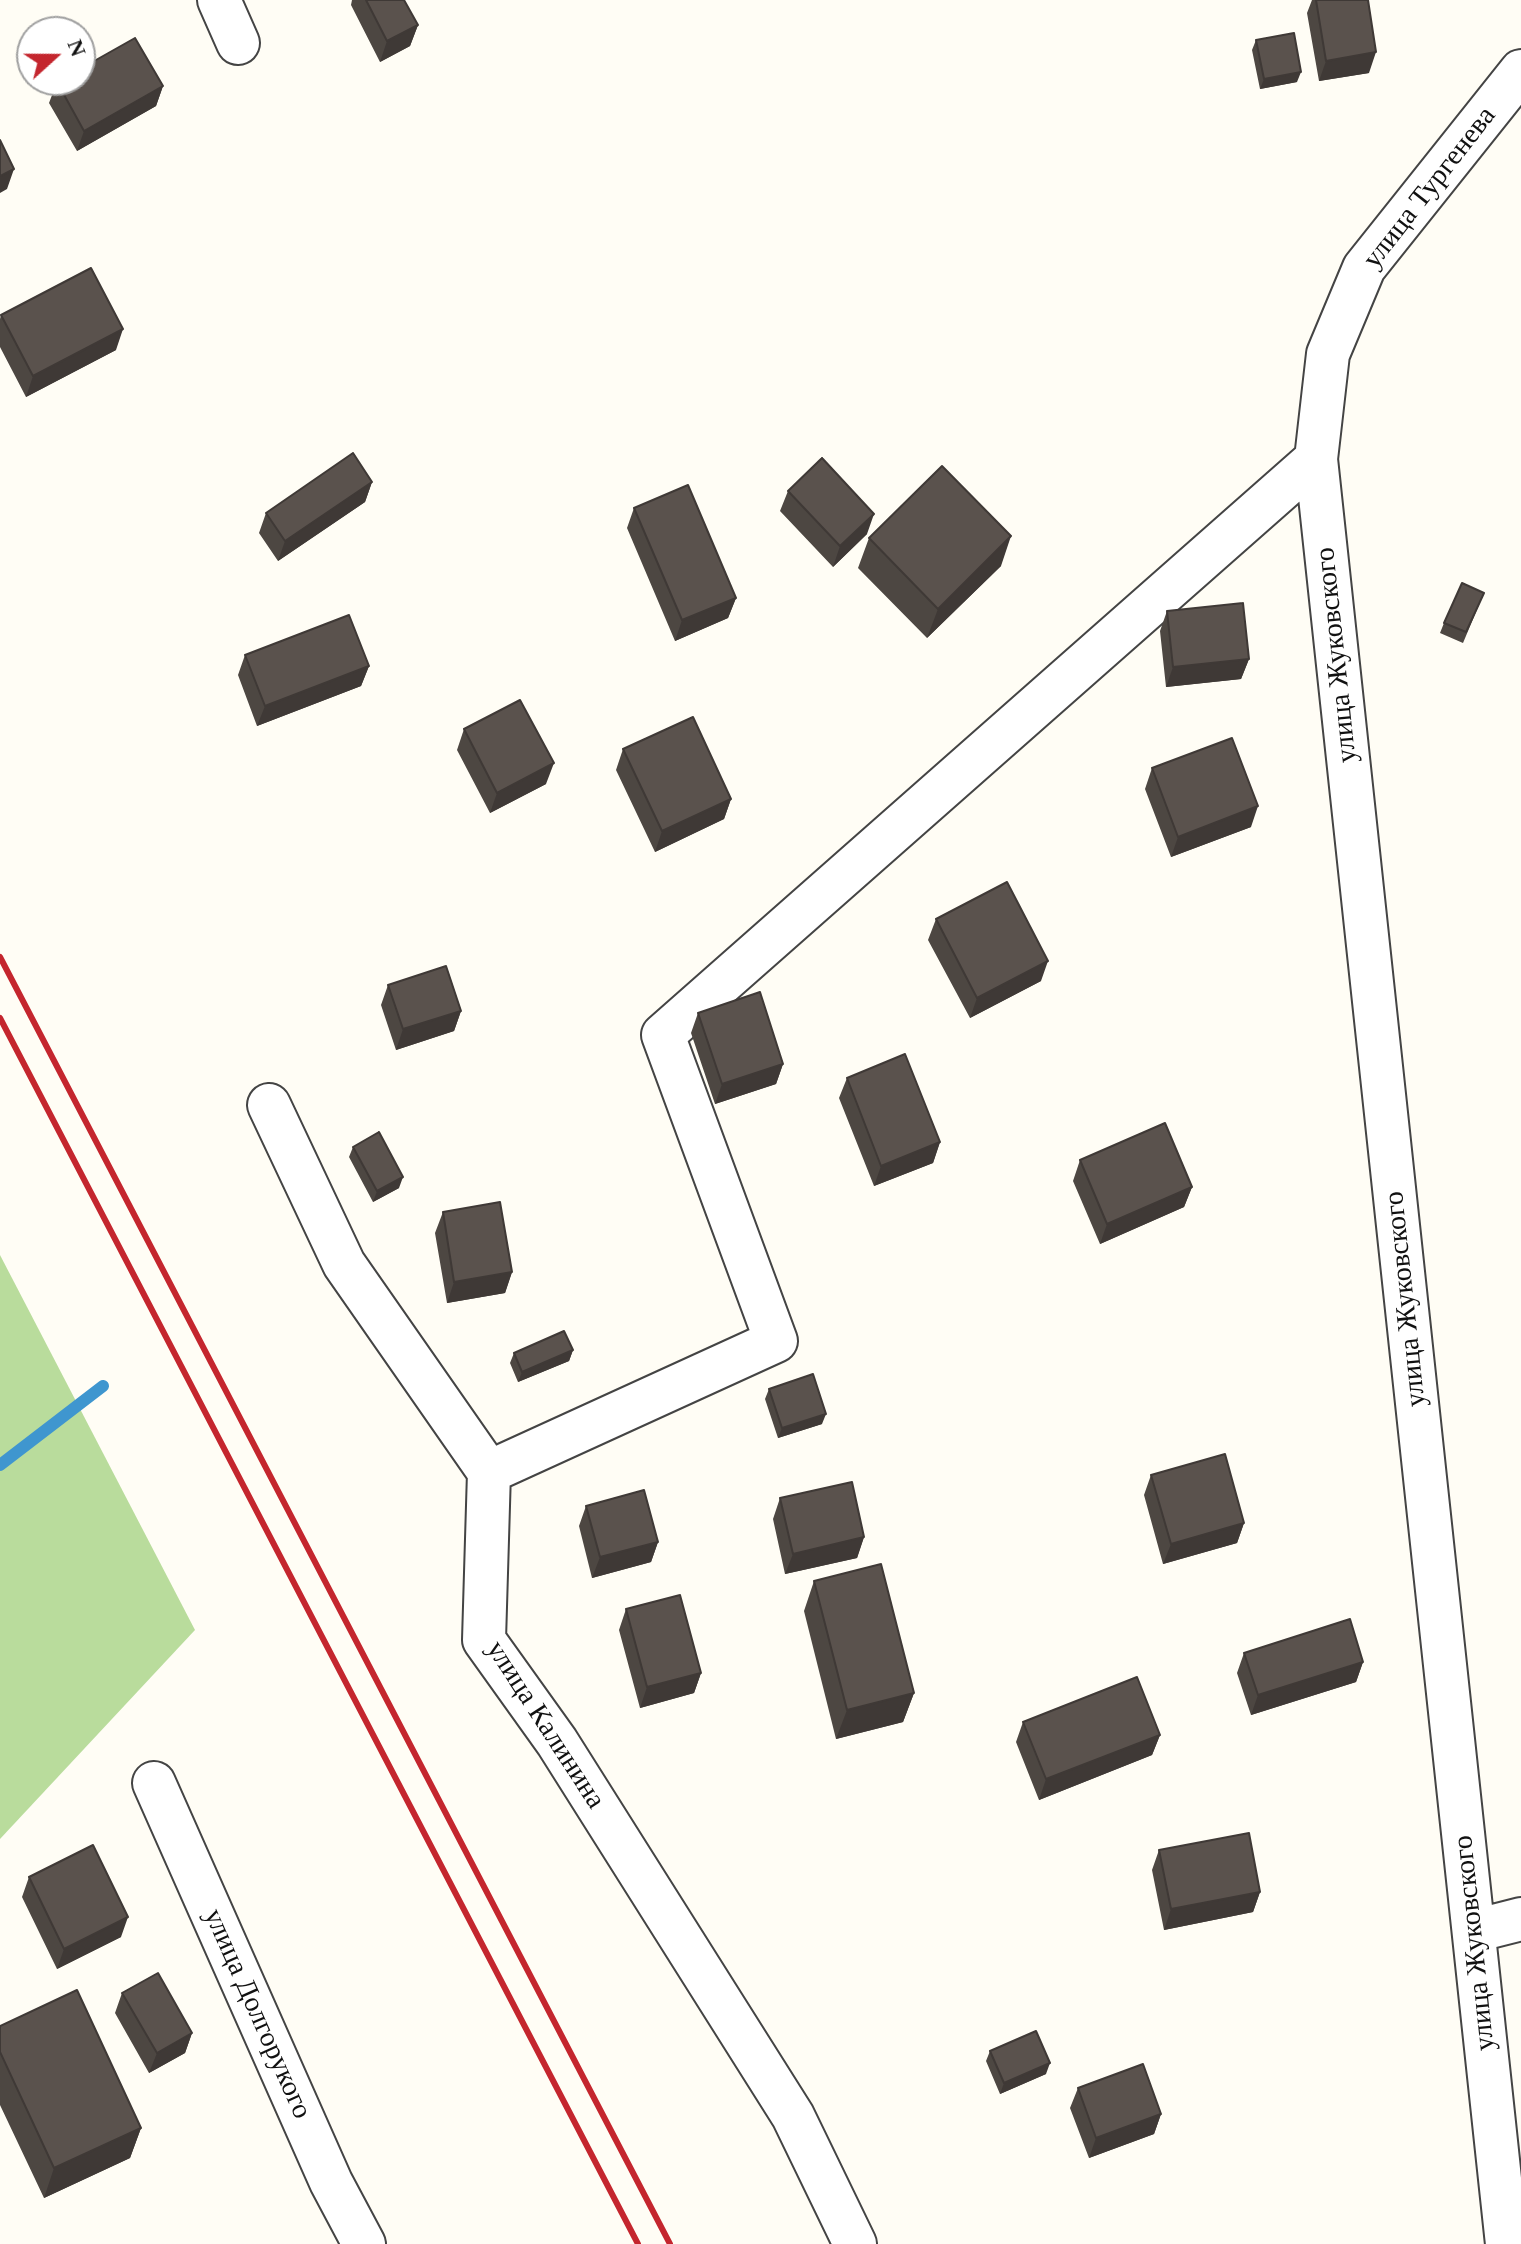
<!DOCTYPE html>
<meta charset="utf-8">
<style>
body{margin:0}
#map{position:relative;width:1521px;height:2244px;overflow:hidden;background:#fffdf5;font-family:Georgia,serif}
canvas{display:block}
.north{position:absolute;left:16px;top:16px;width:80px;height:80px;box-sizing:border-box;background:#fff;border:2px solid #a0a0a0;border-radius:50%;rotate:69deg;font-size:22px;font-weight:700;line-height:32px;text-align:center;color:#111}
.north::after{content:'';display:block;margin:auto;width:28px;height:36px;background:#c4262e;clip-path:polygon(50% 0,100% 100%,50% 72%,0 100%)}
</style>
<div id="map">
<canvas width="1521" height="2244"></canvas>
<div class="north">N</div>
</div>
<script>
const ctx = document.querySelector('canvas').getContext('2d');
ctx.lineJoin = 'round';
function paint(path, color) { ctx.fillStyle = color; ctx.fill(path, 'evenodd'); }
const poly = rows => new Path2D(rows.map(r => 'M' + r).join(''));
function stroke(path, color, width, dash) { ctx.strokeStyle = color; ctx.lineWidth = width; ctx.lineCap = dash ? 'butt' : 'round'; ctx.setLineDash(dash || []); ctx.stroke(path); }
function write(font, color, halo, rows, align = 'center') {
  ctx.font = font + ' Georgia,serif'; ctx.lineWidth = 8; ctx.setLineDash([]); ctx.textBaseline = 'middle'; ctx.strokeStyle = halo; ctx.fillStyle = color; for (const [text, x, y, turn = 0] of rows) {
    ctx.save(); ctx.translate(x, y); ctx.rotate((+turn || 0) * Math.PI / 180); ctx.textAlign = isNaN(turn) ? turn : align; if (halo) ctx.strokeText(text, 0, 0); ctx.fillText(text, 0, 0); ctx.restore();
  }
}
paint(poly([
 [0,1255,195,1630,0,1839]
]), '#b9dc9c');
stroke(poly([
 [0,1465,103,1386]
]), '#3f96cf', 12);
const minor = poly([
 [219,0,238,43],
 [269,1105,344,1264,489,1472,484,1640,557,1742,793,2116,855,2244],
 [489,1472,776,1341,663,1035,1316,459],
 [154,1783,331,2182,364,2244],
 [1474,1931,1521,1919],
 [1507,2244,1316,459,1328,354,1364,268,1521,71]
]);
stroke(minor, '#444', 46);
stroke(minor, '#fff', 42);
stroke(poly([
 [0,957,670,2244],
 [0,1018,638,2244]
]), '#c4262e', 6);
paint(poly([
 [352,0,404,0,418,25,410,46,380,62,351,5],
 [1312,0,1368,0,1369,73,1319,81,1307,13],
 [1256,40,1297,82,1260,89,1252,50],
 [57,82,163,86,156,106,77,151,49,103],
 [1,315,116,350,26,397,0,347,0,319],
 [372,482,365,502,278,561,259,533,266,513],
 [788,491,867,534,833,567,780,511],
 [634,508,736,598,728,618,675,641,627,528],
 [869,538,1001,566,927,638,858,568],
 [1484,593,1463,643,1440,633,1444,623],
 [1167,611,1249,659,1241,679,1166,687,1160,631],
 [245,655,369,666,361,686,257,726,238,675],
 [464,729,546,784,490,813,457,750],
 [623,749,731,799,724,819,655,852,616,770],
 [1152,768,1251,827,1171,857,1145,789],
 [936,919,1041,981,970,1018,928,940],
 [388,985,461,1011,454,1031,396,1050,381,1005],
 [698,1013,783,1064,776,1084,715,1104,691,1033],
 [847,1078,940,1142,933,1163,874,1186,839,1098],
 [353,1147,399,1188,373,1202,349,1157],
 [1080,1160,1192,1187,1184,1207,1100,1244,1073,1181],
 [443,1212,512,1272,505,1293,447,1303,435,1233],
 [573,1350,569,1361,518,1382,510,1363,514,1353],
 [769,1389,822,1424,778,1438,765,1399],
 [1151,1475,1244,1523,1237,1543,1163,1564,1144,1495],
 [780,1498,864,1537,857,1558,785,1574,773,1519],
 [586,1506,658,1542,651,1562,592,1578,579,1526],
 [814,1581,914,1693,903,1722,836,1739,804,1611],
 [626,1609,701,1673,694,1693,640,1708,619,1630],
 [1244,1653,1363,1662,1356,1682,1251,1715,1237,1673],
 [1023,1722,1160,1735,1152,1755,1039,1800,1016,1742],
 [1159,1850,1260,1892,1253,1912,1164,1930,1152,1870],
 [29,1877,121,1937,57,1969,22,1897],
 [122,1993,192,2033,185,2053,149,2073,115,2013],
 [0,2026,141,2128,130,2158,44,2198,0,2105],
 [990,2051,1046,2074,1000,2094,986,2061],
 [1078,2088,1161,2114,1154,2134,1089,2158,1070,2108]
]), '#4d4742');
paint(poly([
 [418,25,410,46,380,62,387,41],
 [1376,52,1369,73,1319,81,1326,61],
 [1301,72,1297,82,1260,89,1264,79],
 [163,86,156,106,77,151,84,131],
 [14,169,7,189,0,193,0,176],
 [123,329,116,350,26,397,33,376],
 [372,482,365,502,278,561,285,541],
 [874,514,867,534,833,567,840,546],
 [1011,536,1001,566,927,638,938,609],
 [736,598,728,618,675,641,682,620],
 [1249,659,1241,679,1166,687,1173,667],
 [369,666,361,686,257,726,265,706],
 [554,763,546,784,490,813,497,793],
 [731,799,724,819,655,852,662,831],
 [1258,806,1251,827,1171,857,1178,837],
 [1048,961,1041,981,970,1018,977,998],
 [461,1011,454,1031,396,1050,403,1029],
 [783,1064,776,1084,715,1104,722,1084],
 [940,1142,933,1163,874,1186,881,1166],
 [403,1177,399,1188,373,1202,377,1191],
 [1192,1187,1184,1207,1100,1244,1107,1224],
 [512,1272,505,1293,447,1303,454,1282],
 [573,1350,569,1361,518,1382,522,1372],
 [826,1414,822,1424,778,1438,782,1428],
 [1244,1523,1237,1543,1163,1564,1171,1544],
 [864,1537,857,1558,785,1574,793,1554],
 [658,1542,651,1562,592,1578,600,1557],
 [1363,1662,1356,1682,1251,1715,1258,1695],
 [701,1673,694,1693,640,1708,647,1687],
 [914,1693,903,1722,836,1739,847,1710],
 [1160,1735,1152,1755,1039,1800,1046,1779],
 [1260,1892,1253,1912,1164,1930,1171,1909],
 [128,1917,121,1937,57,1969,64,1949],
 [192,2033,185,2053,149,2073,157,2053],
 [1050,2063,1046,2074,1000,2094,1004,2083],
 [1161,2114,1154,2134,1089,2158,1096,2138],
 [141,2128,130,2158,44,2198,54,2168]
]), '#3f3936');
const building = poly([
 [366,0,404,0,418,25,387,41,366,0],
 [1316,0,1368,0,1376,52,1326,61,1316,0],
 [1294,33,1301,72,1264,79,1256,40,1294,33],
 [135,38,163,86,84,131,57,82,61,80,80,80,80,69,135,38],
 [0,140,14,169,0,176,0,140],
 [91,268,123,329,33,376,1,315,91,268],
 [353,453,372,482,285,541,266,513,353,453],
 [822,458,874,514,840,546,788,491,822,458],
 [942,466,1011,536,938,609,869,538,942,466],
 [688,485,736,598,682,620,634,508,688,485],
 [1462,583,1484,593,1466,632,1444,623,1462,583],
 [1243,603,1249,659,1173,667,1167,611,1243,603],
 [349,615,369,666,265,706,245,655,349,615],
 [520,700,554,763,497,793,464,729,520,700],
 [693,717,731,799,662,831,623,749,693,717],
 [1232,738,1258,806,1178,837,1152,768,1232,738],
 [1007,882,1048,961,977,998,936,919,1007,882],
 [446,966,461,1011,403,1029,388,985,446,966],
 [760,992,783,1064,722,1084,698,1013,760,992],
 [905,1054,940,1142,881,1166,847,1078,905,1054],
 [1165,1123,1192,1187,1107,1224,1080,1160,1165,1123],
 [379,1132,403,1177,377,1191,353,1147,379,1132],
 [500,1202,512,1272,454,1282,443,1212,500,1202],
 [564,1331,573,1350,522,1372,514,1353,564,1331],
 [813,1374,826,1414,782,1428,769,1389,813,1374],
 [1225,1454,1244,1523,1171,1544,1151,1475,1225,1454],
 [852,1482,864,1537,793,1554,780,1498,852,1482],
 [644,1490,658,1542,600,1557,586,1506,644,1490],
 [881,1564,914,1693,847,1710,814,1581,881,1564],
 [680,1595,701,1673,647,1687,626,1609,680,1595],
 [1350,1619,1363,1662,1258,1695,1244,1653,1350,1619],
 [1137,1677,1160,1735,1046,1779,1023,1722,1137,1677],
 [1249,1833,1260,1892,1171,1909,1159,1850,1249,1833],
 [93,1845,128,1917,64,1949,29,1877,93,1845],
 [158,1973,192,2033,157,2053,122,1993,158,1973],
 [77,1990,141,2128,54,2168,0,2052,0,2026,77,1990],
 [1036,2031,1050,2063,1004,2083,990,2051,1036,2031],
 [1143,2064,1161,2114,1096,2138,1078,2088,1143,2064]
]);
paint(building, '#5a524d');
stroke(building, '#3f3936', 2);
write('28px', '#111', '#fff', [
 ["улица Тургенева",1430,188,-52],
 ["улица Жуковского",1337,655,-96],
 ["улица Жуковского",1406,1299,-96],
 ["улица Калинина",545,1725,57],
 ["улица Жуковского",1475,1943,-96],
 ["улица Долгорукого",257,2014,66]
]);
</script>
